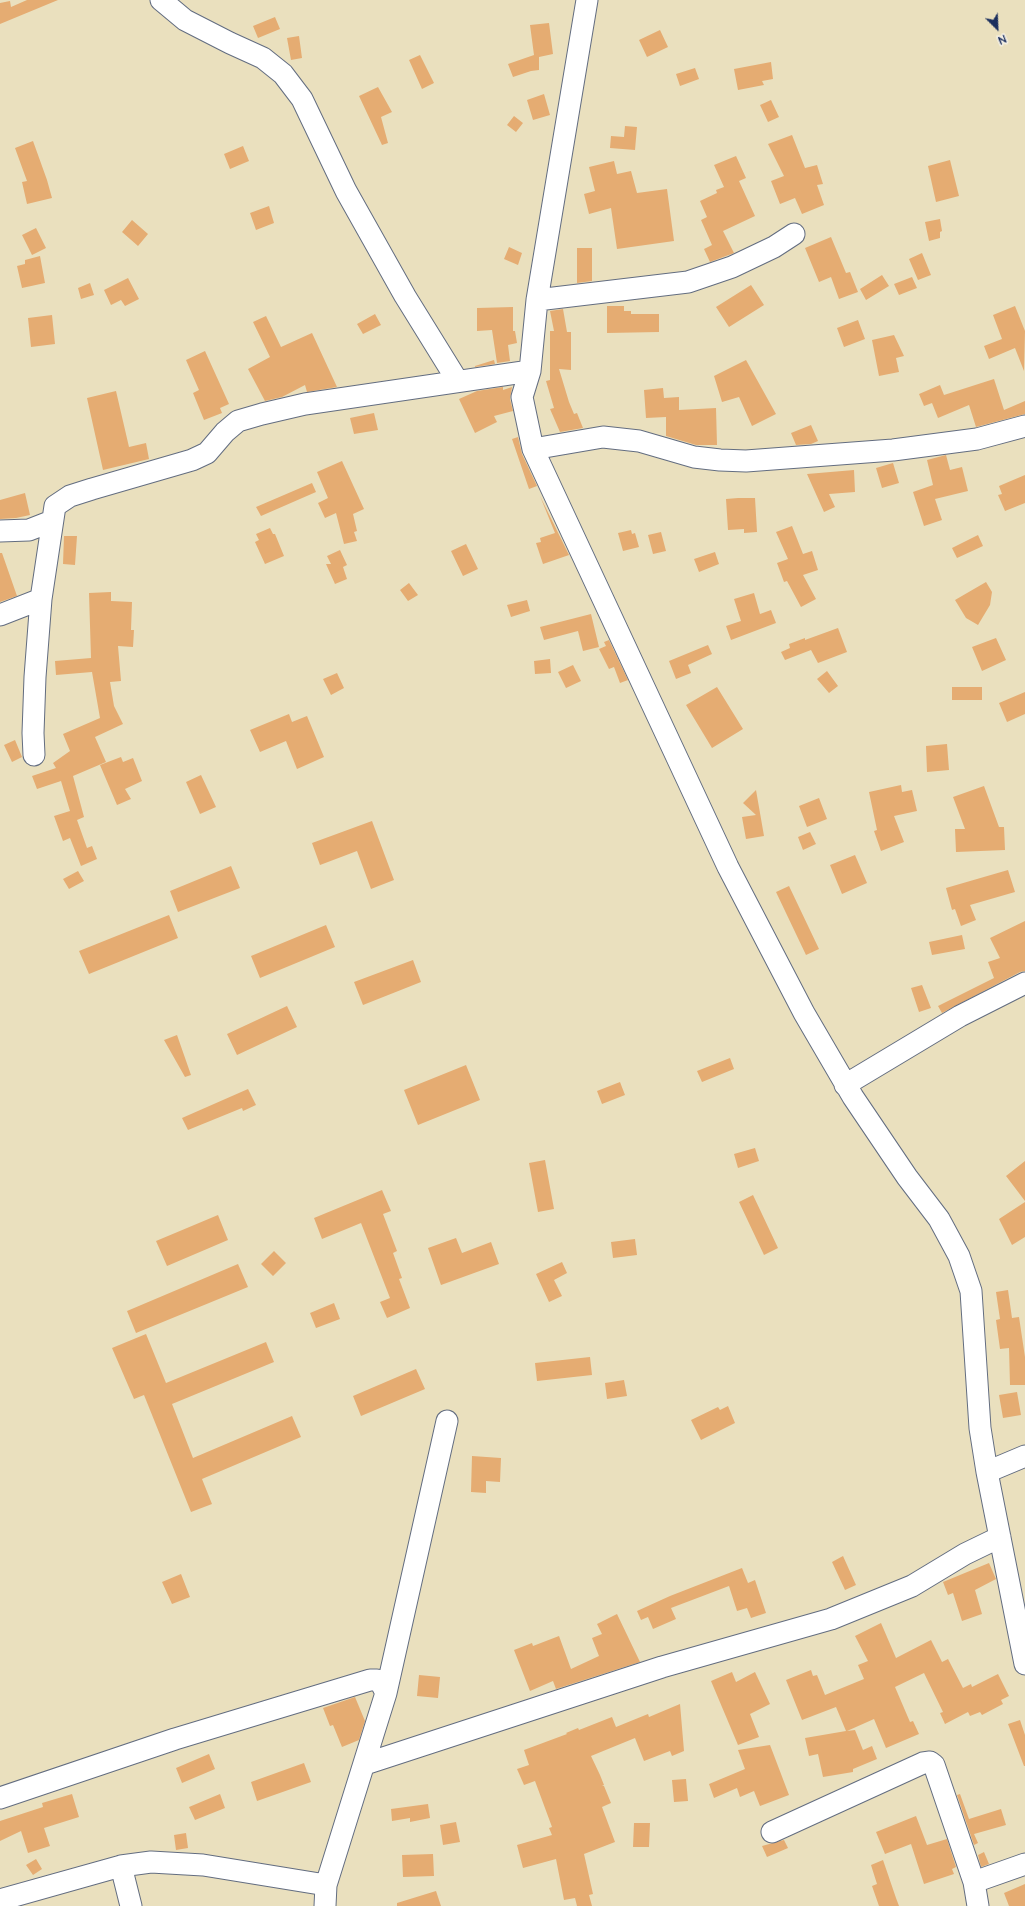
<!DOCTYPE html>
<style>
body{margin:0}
#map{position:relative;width:1025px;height:1906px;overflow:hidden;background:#eae0be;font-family:"Architects Daughter",sans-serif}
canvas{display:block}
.north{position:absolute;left:977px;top:8px;width:40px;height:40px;-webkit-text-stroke:3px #f7f3e8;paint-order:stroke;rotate:156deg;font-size:11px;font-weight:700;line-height:16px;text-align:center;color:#1b2f5e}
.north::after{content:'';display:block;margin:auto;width:14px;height:18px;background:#1b2f5e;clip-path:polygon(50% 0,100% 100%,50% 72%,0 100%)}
</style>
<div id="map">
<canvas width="1025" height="1906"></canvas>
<div class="north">N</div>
</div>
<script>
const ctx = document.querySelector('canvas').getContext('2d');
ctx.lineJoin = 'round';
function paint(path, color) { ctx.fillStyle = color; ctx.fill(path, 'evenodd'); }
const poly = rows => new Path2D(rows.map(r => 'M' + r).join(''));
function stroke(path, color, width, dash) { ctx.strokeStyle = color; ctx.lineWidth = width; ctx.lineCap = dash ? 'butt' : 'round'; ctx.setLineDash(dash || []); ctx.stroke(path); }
paint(poly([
 [27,0,58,0,0,24,0,3,10,1,11,7],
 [275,17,280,29,258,38,253,26],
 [549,23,553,54,539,57,539,70,531,71,513,77,508,64,534,55,530,25],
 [660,30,668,47,647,57,639,40],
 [299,36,302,58,291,60,287,38],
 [420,55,434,83,422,89,409,60],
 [771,62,773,79,762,81,764,85,738,90,734,69],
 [695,68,699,79,680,86,676,74],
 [378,87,392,112,381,117,388,143,382,145,359,96],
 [544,94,550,115,533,120,527,100],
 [771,100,779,117,768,122,760,105],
 [514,116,523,123,516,132,507,125],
 [625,126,637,127,635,150,610,148,611,136,624,137],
 [792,135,805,168,817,165,823,184,817,185,824,205,802,214,795,198,780,204,771,181,784,176,768,144],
 [33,141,47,180,52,198,27,204,22,182,27,181,15,148],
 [243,146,249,161,230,169,224,154],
 [736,156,746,178,739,181,755,216,723,231,734,253,710,262,704,249,712,245,701,220,707,217,700,201,717,193,716,190,724,187,714,165],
 [950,160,959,196,936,202,928,166],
 [614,161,617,174,631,171,637,193,667,189,674,241,617,249,611,208,589,214,584,194,595,191,589,167],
 [269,206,274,223,256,230,250,213],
 [940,219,942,231,940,232,940,238,929,241,925,222],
 [132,220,148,234,138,246,122,232],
 [36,228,46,248,32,255,22,235],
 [831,237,846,273,850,272,858,292,839,299,831,277,819,282,805,248],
 [509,247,522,253,518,265,504,259],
 [577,248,592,248,592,281,577,283],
 [922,253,931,275,918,280,909,259],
 [40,256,45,283,22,288,17,266,25,264,25,260],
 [882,275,889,286,866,300,860,289],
 [912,277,917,288,899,295,894,284],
 [128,278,139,299,125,306,121,300,111,305,104,290],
 [90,283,94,295,81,299,78,288],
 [751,285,764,305,729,327,716,307],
 [607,306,624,306,624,311,631,311,631,314,659,314,659,332,607,333],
 [1015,306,1025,331,1024,371,1015,348,989,359,984,346,1002,339,993,315],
 [513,307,513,331,515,331,517,343,508,345,510,361,497,363,492,330,477,331,477,308],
 [563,309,567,332,571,332,571,370,559,369,569,402,574,414,577,413,583,428,560,432,550,409,554,408,546,381,550,380,550,331,554,331,550,311],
 [375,314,381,325,363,334,357,324],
 [52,315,55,344,31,347,28,318],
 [266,316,281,347,312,333,337,387,307,392,305,385,282,397,265,401,248,369,270,357,253,322],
 [858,320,865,339,844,347,837,328],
 [894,335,904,356,896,358,899,372,879,376,872,340],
 [205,351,229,404,220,408,222,413,204,420,193,393,199,390,186,360],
 [494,360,495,364,475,367,475,366],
 [746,360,776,414,752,426,739,397,722,402,714,376],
 [994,379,1004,410,1025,401,1025,414,976,427,969,405,938,418,932,403,924,406,919,394,940,385,944,395],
 [503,387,503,390,512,387,510,399,513,411,494,416,497,422,475,433,459,399,477,391],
 [663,388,664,398,679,397,679,410,716,408,717,445,696,445,666,436,666,417,646,418,644,390],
 [116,391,129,447,146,443,149,459,103,470,87,398],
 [374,413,378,430,354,434,350,418],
 [811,425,818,441,811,444,796,445,791,433],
 [518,437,522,454,537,486,529,489,512,439],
 [946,455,950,470,962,467,968,491,935,499,942,520,924,526,913,492,933,485,927,460],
 [342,461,364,509,353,514,357,531,354,532,357,541,344,544,336,513,325,518,318,503,328,498,317,472],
 [893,463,899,483,882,488,876,468],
 [854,470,855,492,829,494,835,507,824,512,807,474],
 [1025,475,1025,503,1005,511,998,495,1002,494,999,486],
 [312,483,316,492,261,516,256,507],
 [25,493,30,515,16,518,0,519,0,500],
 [540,496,569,555,543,564,536,543,541,542,540,538,555,533],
 [738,498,755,498,757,532,744,533,744,529,728,530,726,499],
 [792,526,803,554,812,551,818,570,803,575,816,599,801,607,787,581,784,582,777,563,788,559,776,532],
 [270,528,273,534,275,534,284,556,265,564,255,542,259,540,256,534],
 [631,530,632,534,635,533,639,547,623,551,618,533],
 [661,532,666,551,653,554,648,535],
 [978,535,983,546,957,558,952,548],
 [64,536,77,536,75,565,63,564],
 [466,544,478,569,463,576,451,551],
 [340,550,347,565,343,567,347,579,335,584,326,564,331,564,327,556],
 [715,552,719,564,699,572,694,559],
 [0,553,2,553,17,596,0,602],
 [986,582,992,592,990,605,978,625,966,618,955,600],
 [409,583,418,595,408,601,400,590],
 [111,592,111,601,132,602,131,630,134,630,133,647,118,646,121,681,110,682,114,706,123,724,95,737,106,762,73,776,84,817,77,820,87,848,92,846,97,859,81,866,70,838,63,841,54,816,70,811,61,781,37,789,32,776,56,768,53,763,70,751,63,734,100,718,92,672,56,675,55,661,91,658,89,593],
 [754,593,760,614,771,610,776,623,731,640,726,626,741,621,734,599],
 [527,600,530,611,511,617,507,605],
 [591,614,599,647,583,651,578,631,544,640,540,627],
 [838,628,847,652,818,663,811,650,785,660,781,652,790,648,789,644,805,638,805,640],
 [996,638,1006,660,982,671,972,647],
 [609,640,628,680,620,683,614,667,609,669,599,649,606,646,604,642],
 [708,645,712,654,688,665,691,673,676,679,669,661],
 [550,659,551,673,535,674,534,661],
 [573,665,581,681,566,688,558,672],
 [827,671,838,686,829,693,817,679],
 [337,673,344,688,331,695,323,679],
 [717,687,743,729,712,748,686,705],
 [952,687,982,687,982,700,952,700],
 [1025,692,1025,714,1007,722,999,703],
 [289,714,292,722,307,716,324,757,297,769,286,741,260,752,250,730],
 [15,740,22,757,12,762,4,745],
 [947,744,949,770,927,772,926,746],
 [121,757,123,762,133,758,142,781,125,789,131,799,117,805,100,765],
 [201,775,216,807,200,814,186,782],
 [901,785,902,792,912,790,917,811,894,816,904,842,881,851,874,831,877,830,869,792],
 [984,786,999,827,1004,827,1005,850,956,852,955,829,965,829,953,797],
 [756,790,764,836,746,839,742,817,756,815,743,803],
 [819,798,827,819,807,827,799,806],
 [372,821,394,880,371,889,357,851,320,865,312,843],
 [810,832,816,844,803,850,798,837],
 [855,855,867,883,842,894,830,865],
 [231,866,240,888,178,912,170,891],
 [1008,870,1015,892,970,905,976,920,961,926,955,909,952,910,946,888],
 [78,871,84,881,69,889,63,879],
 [789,886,819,949,806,955,776,892],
 [169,915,178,938,89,974,79,951],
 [1025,921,1025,971,1020,972,942,1013,938,1006,994,978,988,962,1000,958,990,938],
 [326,925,335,947,260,978,251,956],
 [962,935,965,949,932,955,929,942],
 [413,960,421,982,363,1005,354,982],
 [922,985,931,1008,919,1012,911,988],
 [287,1006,297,1027,237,1055,227,1034],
 [177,1035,191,1075,185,1077,164,1040],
 [730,1058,734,1069,702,1082,697,1071],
 [466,1065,480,1100,418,1125,404,1090],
 [620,1082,625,1095,602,1104,597,1091],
 [248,1089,256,1105,243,1111,242,1108,188,1130,182,1118],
 [755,1148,759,1161,738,1168,734,1154],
 [545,1160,554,1209,538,1212,529,1163],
 [1025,1161,1025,1201,1006,1176],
 [382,1190,391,1211,383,1214,397,1251,393,1253,402,1278,399,1279,410,1308,387,1318,380,1302,390,1298,361,1223,322,1239,314,1218],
 [753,1195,778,1248,764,1255,739,1202],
 [1025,1202,1025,1237,1012,1245,999,1219],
 [218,1215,228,1240,167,1266,156,1241],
 [456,1238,462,1253,491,1242,499,1264,441,1285,428,1248],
 [635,1239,637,1255,613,1258,611,1242],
 [274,1251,286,1263,273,1276,261,1264],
 [562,1262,567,1273,554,1280,562,1296,549,1302,536,1274],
 [238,1264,248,1287,136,1333,127,1311],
 [1008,1290,1012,1318,1019,1317,1025,1357,1025,1385,1010,1385,1009,1348,1000,1349,996,1320,1000,1319,996,1292],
 [334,1303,340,1319,316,1328,310,1313],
 [146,1334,166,1383,266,1342,274,1362,172,1404,193,1458,292,1416,301,1437,202,1479,212,1504,191,1512,144,1395,134,1399,112,1348],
 [590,1357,592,1375,537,1381,535,1363],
 [416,1369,425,1389,361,1416,353,1396],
 [624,1380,627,1396,607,1399,605,1383],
 [1017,1392,1021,1415,1003,1418,999,1395],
 [728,1406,735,1423,701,1440,691,1420,718,1407,720,1410],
 [472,1456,501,1458,500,1482,486,1481,486,1493,471,1492],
 [843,1556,856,1585,845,1590,832,1562],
 [989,1563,996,1579,975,1590,982,1614,962,1621,953,1593,948,1595,943,1582],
 [742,1568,748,1583,755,1580,766,1613,751,1618,747,1608,737,1611,729,1586,671,1608,676,1619,653,1629,648,1617,641,1620,637,1611,670,1596],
 [181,1574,190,1597,172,1604,162,1582],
 [617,1614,640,1662,556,1689,553,1681,530,1691,514,1650,532,1643,533,1646,559,1636,571,1669,599,1656,592,1638,602,1634,597,1624],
 [881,1623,896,1658,931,1640,942,1662,948,1659,963,1688,971,1684,972,1687,998,1674,1009,1696,1001,1700,1003,1704,982,1715,980,1712,970,1716,968,1712,945,1724,940,1713,943,1712,924,1673,895,1687,910,1722,913,1721,919,1734,886,1748,874,1719,847,1731,855,1730,863,1750,872,1746,877,1759,853,1769,853,1772,823,1777,818,1754,809,1756,805,1738,846,1731,836,1707,802,1720,786,1680,811,1670,813,1676,817,1675,825,1695,864,1679,858,1665,868,1661,855,1636],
 [732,1672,736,1682,755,1672,770,1704,750,1714,759,1737,738,1745,711,1681],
 [419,1675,440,1677,438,1698,417,1696],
 [355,1697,365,1721,359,1740,342,1747,333,1725,330,1726,323,1708],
 [680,1704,684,1751,672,1756,670,1751,644,1761,635,1738,591,1756,600,1775,604,1785,602,1786,604,1786,611,1803,602,1807,615,1842,584,1854,593,1894,589,1895,592,1906,577,1906,575,1898,564,1900,556,1859,523,1868,517,1845,552,1835,549,1828,552,1827,535,1781,524,1785,517,1769,529,1765,524,1750,567,1734,566,1733,578,1728,579,1730,612,1717,616,1727,648,1714,649,1717],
 [1020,1720,1025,1735,1025,1766,1024,1766,1008,1724],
 [770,1745,789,1795,760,1806,754,1791,740,1797,737,1788,714,1798,709,1784,745,1769,738,1750],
 [209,1754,215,1769,182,1783,176,1768],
 [304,1763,311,1782,257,1801,251,1782],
 [686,1779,688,1801,674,1802,672,1780],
 [72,1794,79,1817,44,1828,50,1846,28,1853,21,1831,0,1841,0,1821,43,1807,42,1803],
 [220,1794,225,1808,195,1820,189,1807],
 [960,1794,969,1819,1001,1809,1006,1825,974,1834,978,1843,974,1845,957,1795],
 [428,1804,430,1818,410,1822,410,1818,392,1821,391,1809],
 [916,1816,927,1845,947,1839,956,1867,952,1869,954,1874,924,1884,911,1844,885,1854,876,1832],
 [456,1822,460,1842,443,1845,440,1825],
 [634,1823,650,1823,649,1847,633,1847],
 [186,1833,188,1848,176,1850,174,1835],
 [784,1840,788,1848,767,1857,762,1846],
 [984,1852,989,1864,981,1867,978,1855],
 [433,1854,434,1876,403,1877,402,1855],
 [36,1859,42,1869,33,1875,26,1865],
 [883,1860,896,1898,899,1906,879,1906,872,1886,877,1884,871,1865],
 [1025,1884,1025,1906,1009,1906,1004,1893],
 [436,1891,441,1906,397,1906,397,1903]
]), '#e5ac72');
const minor = poly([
 [161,0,185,20,230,43,263,58,283,74,302,99,346,191,405,296,457,380],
 [587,0,537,300,530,371,522,397,533,449,728,867,804,1013,853,1097,907,1177,939,1219,959,1256,971,1291,980,1428,987,1472,1025,1664],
 [537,300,688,282,732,267,774,247,794,234],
 [533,449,603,437,639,441,694,457,720,460,746,461,893,450,977,439,1025,426],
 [0,531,29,530,52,521],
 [0,615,41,599],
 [34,755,33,733,35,677,41,599,55,506,70,496,92,489,192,460,207,453,225,432,238,421,262,414,305,404,530,371],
 [845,1085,960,1016,1025,983],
 [987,1472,1025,1456],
 [386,1693,447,1421],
 [365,1764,662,1667,831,1619,912,1586,965,1554,1000,1537],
 [0,1798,175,1739,370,1680,377,1680,381,1683,386,1693,326,1885,325,1906],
 [772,1832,923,1763,930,1762,934,1765,974,1882,978,1906],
 [121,1866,131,1906],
 [974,1882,1025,1864],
 [0,1900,121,1866,151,1862,203,1865,326,1885]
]);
stroke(minor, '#636d80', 23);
stroke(minor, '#fff', 21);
</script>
